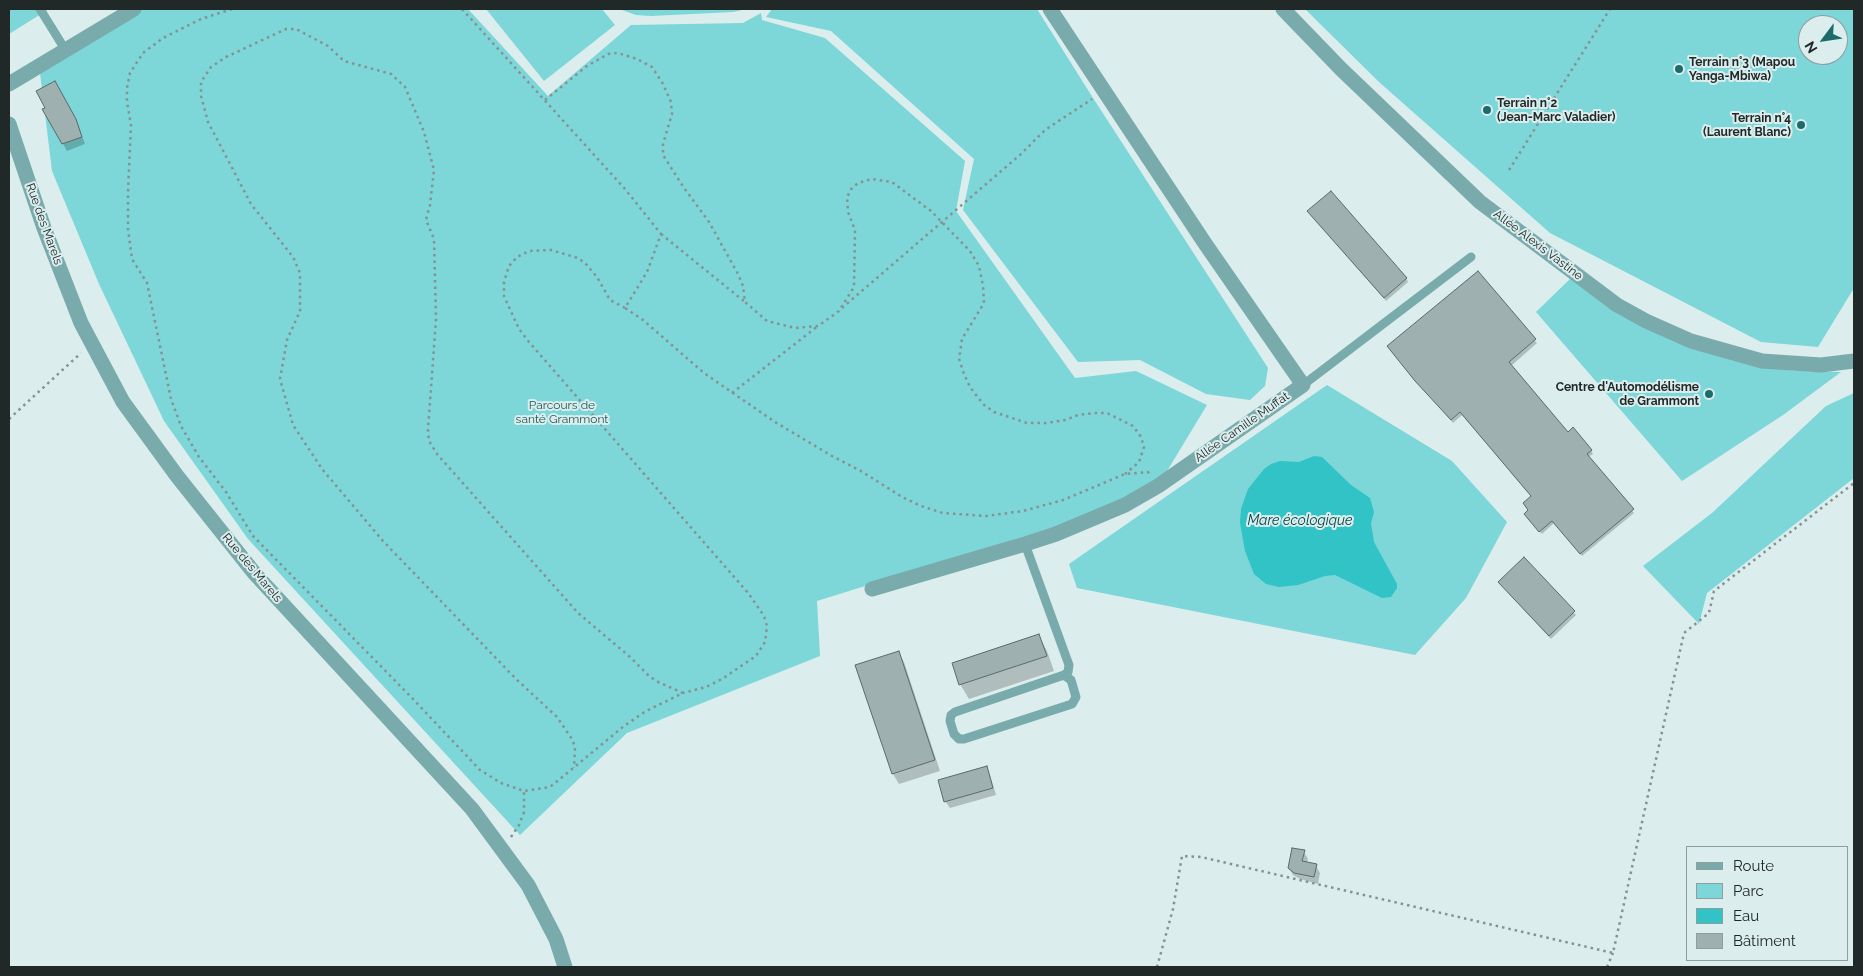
<!DOCTYPE html>
<meta charset="utf-8">
<style>
body{margin:0}
#map{position:relative;width:1863px;height:976px;overflow:hidden;background:#dbeded;font-family:Raleway,sans-serif}
canvas{display:block}
.frame{position:absolute;inset:0;border:10px solid #212828;pointer-events:none}
.legend{position:absolute;left:1686px;top:846px;width:162px;height:115px;box-sizing:border-box;background:#dbeded;border:1px solid #919e9e;margin:0;padding:6px 9px;list-style:none;font-size:15px;color:#212828}
.legend li{display:flex;align-items:center;gap:10px;height:25px}
.legend b{width:25px;border:1px solid #919e9e}
.north{position:absolute;left:1798px;top:15px;width:50px;height:50px;box-sizing:border-box;background:#dbeded;border:1px solid #919e9e;border-radius:50%;rotate:239deg;font-size:14px;font-weight:700;line-height:20px;text-align:center;color:#212828}
.north::after{content:'';display:block;margin:auto;width:18px;height:22px;background:#1e6b6c;clip-path:polygon(50% 0,100% 100%,50% 72%,0 100%)}
</style>
<div id="map">
<canvas width="1863" height="976"></canvas>
<div class="frame"></div>
<ul class="legend">
<li><b style="height:6px;background:#7aabac"></b>Route</li>
<li><b style="height:14px;background:#7dd6d8"></b>Parc</li>
<li><b style="height:14px;background:#31c3c6"></b>Eau</li>
<li><b style="height:14px;background:#9fb0b1"></b>Bâtiment</li>
</ul>
<div class="north">N</div>
</div>
<script>
const ctx = document.querySelector('canvas').getContext('2d');
ctx.lineJoin = 'round';
function paint(path, color) { ctx.fillStyle = color; ctx.fill(path, 'evenodd'); }
const poly = rows => new Path2D(rows.map(r => 'M' + r).join(''));
function stroke(path, color, width, dash) { ctx.strokeStyle = color; ctx.lineWidth = width; ctx.lineCap = dash ? 'butt' : 'round'; ctx.setLineDash(dash || []); ctx.stroke(path); }
function write(font, color, halo, rows, align = 'center') {
  ctx.font = font + ' Raleway,sans-serif'; ctx.lineWidth = 4; ctx.setLineDash([]); ctx.textBaseline = 'middle'; ctx.strokeStyle = halo; ctx.fillStyle = color; for (const [text, x, y, turn = 0] of rows) {
    ctx.save(); ctx.translate(x, y); ctx.rotate((+turn || 0) * Math.PI / 180); ctx.textAlign = isNaN(turn) ? turn : align; if (halo) ctx.strokeText(text, 0, 0); ctx.fillText(text, 0, 0); ctx.restore();
  }
}
paint(poly([
 [9,9,49,9,9,34],
 [143,9,468,9,548,96,631,25,743,23,761,13,762,20,825,38,965,161,956,211,1075,378,1136,371,1207,405,1158,486,1125,505,817,601,820,656,627,733,520,835,248,539,164,421,99,284,52,171,40,73],
 [486,9,602,9,615,25,544,81],
 [619,9,747,9,733,12,651,16,636,15],
 [772,9,1037,9,1093,98,1268,368,1265,386,1250,400,1206,394,1140,360,1078,362,963,210,974,159,831,31,766,17],
 [1305,9,1854,9,1854,288,1818,347,1761,342,1550,233,1379,82],
 [1808,25,1838,25,1838,55,1808,55],
 [1571,278,1620,315,1678,342,1758,367,1799,371,1841,372,1783,415,1682,481,1536,312],
 [1327,385,1452,461,1507,522,1466,598,1415,655,1077,588,1069,564],
 [1854,393,1854,478,1707,593,1699,624,1643,566,1712,513,1826,406]
]), '#7dd6d8');
paint(poly([
 [1314,456,1322,457,1351,485,1370,498,1374,512,1371,523,1374,542,1397,584,1397,588,1391,597,1382,598,1335,575,1325,576,1298,585,1279,587,1266,584,1254,574,1245,551,1240,523,1241,509,1248,489,1264,469,1271,464,1280,461,1299,462]
]), '#31c3c6');
paint(poly([
 [54,83,79,128,85,144,67,151,44,109,46,108],
 [1311,215,1406,278,1408,282,1386,301],
 [1478,273,1537,343,1511,366,1568,434,1591,450,1593,454,1588,457,1634,513,1582,556,1554,523,1542,534,1527,517,1532,497,1462,415,1453,423,1391,350],
 [1524,559,1576,615,1551,639,1499,583],
 [1039,636,1047,651,1054,671,969,699,960,684],
 [898,652,904,662,940,771,899,784,893,774,857,666],
 [986,768,990,775,996,795,950,808,945,801],
 [1304,852,1308,859,1307,864,1316,866,1320,873,1318,884,1300,879,1293,875,1289,868]
]), '#0003');
const building = poly([
 [55,81,76,119,82,137,62,144,42,109,45,108,36,91,55,81],
 [1331,191,1407,278,1384,298,1307,211,1331,191],
 [1478,271,1536,339,1509,362,1568,432,1573,427,1592,450,1587,454,1634,509,1580,554,1552,521,1539,532,1524,514,1528,510,1523,503,1531,496,1460,412,1451,420,1415,381,1387,346,1478,271],
 [1524,557,1575,611,1549,636,1498,582,1524,557],
 [1039,634,1047,656,959,685,952,663,1039,634],
 [899,651,935,760,892,774,855,665,899,651],
 [987,766,993,788,944,802,938,780,987,766],
 [1292,848,1305,850,1302,861,1317,864,1314,877,1294,873,1288,868,1292,848]
]);
paint(building, '#9fb0b1');
stroke(building, '#5a6a6a', 1);
stroke(poly([
 [232,9,201,19,163,38,143,53,130,73,127,88,127,102,131,125,128,192,128,229,132,259,147,283,171,399,181,426,199,457,226,492,253,536,413,699,480,770,501,783,524,791,550,787,566,774,624,726,646,711,683,693,656,681,648,675,630,657,578,613,437,454,429,441,428,430,436,319,434,239,426,220,430,205,434,170,424,132,405,87,391,74,344,61,328,46,296,29,286,29,226,57,211,67,201,82,201,96,208,122,251,204,293,257,300,273,300,311,287,340,280,379,293,425,322,469,383,541,516,679,557,717,572,739,575,747,574,768],
 [462,9,625,189,661,234,647,272,625,308,643,320,704,373,775,422,832,456,861,471,902,497,921,506,943,513,986,516,1023,511,1063,500,1125,474,1148,472,1150,475],
 [545,100,587,66,608,54,618,53,637,59,652,67,663,84,671,102,672,114,663,144,663,155,684,188,709,222,738,274,743,286,745,302,767,321,795,328,818,326,839,311,854,287,855,230,848,212,847,197,852,188,858,183,872,179,892,182,931,211,970,251,979,266,983,286,984,303,962,339,959,359,964,374,970,387,983,404,994,412,1027,423,1046,423,1065,420,1078,415,1094,413,1107,413,1133,426,1141,437,1144,447,1139,462,1125,474],
 [1509,170,1610,9],
 [661,234,745,302],
 [625,308,610,300,597,277,585,263,578,258,551,250,529,251,517,257,509,266,504,282,504,296,519,329,529,342,749,594,764,616,767,626,765,642,756,656,722,679,706,687,683,693],
 [842,308,1021,154,1045,130,1092,99],
 [732,393,818,326],
 [9,419,81,353],
 [511,837,519,825,524,812,524,791],
 [1157,967,1173,909,1182,856,1201,857,1613,953,1684,633,1709,613,1714,591,1854,483],
 [1607,967,1613,953]
]), '#859292', 2.5, [2.5, 4]);
stroke(poly([
 [40,9,66,51],
 [1303,385,1471,257],
 [1025,544,1069,665,1068,672,1064,675,955,712,951,715,950,721,954,734,959,739,964,739,1072,704,1076,697,1071,680,1064,675]
]), '#7aabac', 9);
stroke(poly([
 [1283,9,1341,69,1480,202,1617,305,1646,321,1691,341,1762,361,1821,365,1854,361],
 [9,84,134,9],
 [9,124,44,228,81,323,123,402,177,476,255,574,472,809,528,885,556,939,565,967],
 [872,589,1025,544,1056,534,1125,505,1158,486,1303,385,1204,242,1050,9]
]), '#7aabac', 15);
for (const [x, y, r, color] of [
 [1679,69,5,"#1e6b6c"],
 [1487,110,5,"#1e6b6c"],
 [1801,125,5,"#1e6b6c"],
 [1709,394,5,"#1e6b6c"]
]) { const dot = new Path2D(); dot.arc(x, y, r, 0, 2 * Math.PI); ctx.fillStyle = color; ctx.fill(dot); stroke(dot, '#dbeded', 2); }
write('bold 12px', '#212828', '#dbeded', [
 ["Terrain n°3 (Mapou",1689,62],
 ["Yanga-Mbiwa)",1689,76],
 ["Terrain n°2",1497,103],
 ["(Jean-Marc Valadier)",1497,117],
 ["Terrain n°4",1791,118,"right"],
 ["(Laurent Blanc)",1791,132,"right"],
 ["Centre d'Automodélisme",1699,387,"right"],
 ["de Grammont",1699,401,"right"]
], 'left');
write('12px', '#212828', '#dbeded', [
 ["Rue des Marels",44,224,70],
 ["Allée Alexis Vastine",1538,245,37],
 ["Allée Camille Muffat",1242,427,-35],
 ["Rue des Marels",252,568,50]
]);
write('12px', '#1c5657', '#dbeded', [
 ["Parcours de",562,405],
 ["santé Grammont",562,419]
]);
write('italic 14px', '#024445', '#dbeded', [
 ["Mare écologique",1300,521]
]);
</script>
